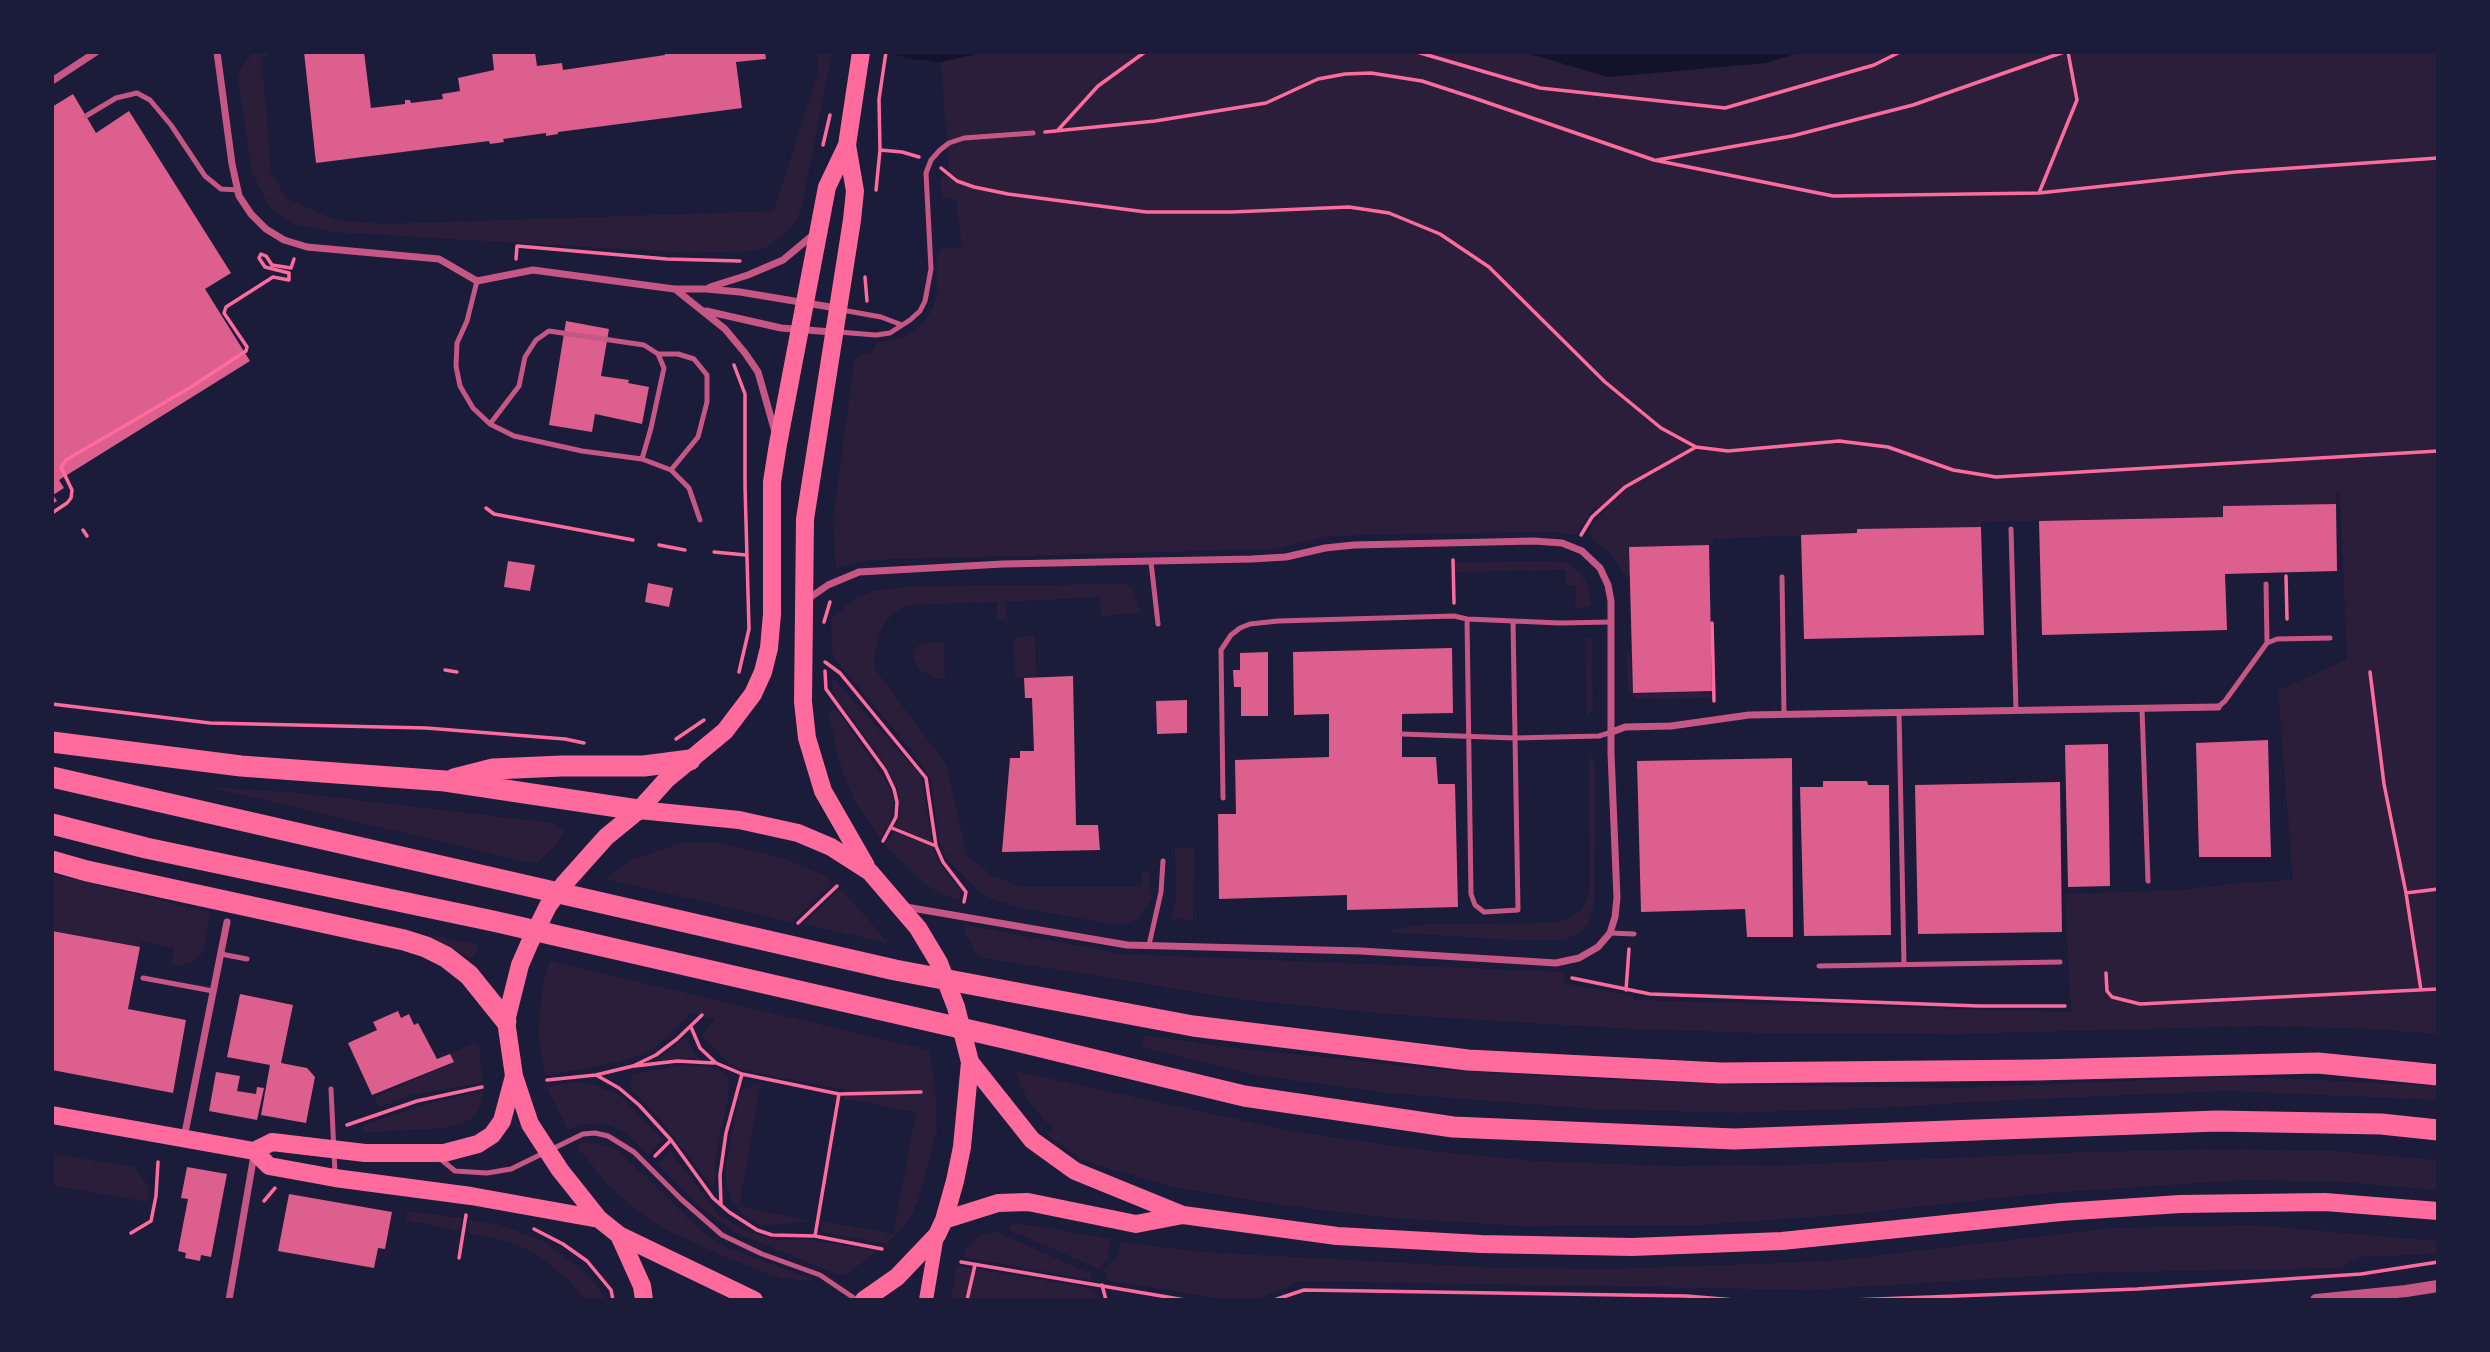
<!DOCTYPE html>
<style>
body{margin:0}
#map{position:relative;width:2490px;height:1352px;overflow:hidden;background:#1b1b3a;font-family:"Golos Text",sans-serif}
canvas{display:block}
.frame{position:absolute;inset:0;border:54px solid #1b1b3a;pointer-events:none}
</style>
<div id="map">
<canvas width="2490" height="1352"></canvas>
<div class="frame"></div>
</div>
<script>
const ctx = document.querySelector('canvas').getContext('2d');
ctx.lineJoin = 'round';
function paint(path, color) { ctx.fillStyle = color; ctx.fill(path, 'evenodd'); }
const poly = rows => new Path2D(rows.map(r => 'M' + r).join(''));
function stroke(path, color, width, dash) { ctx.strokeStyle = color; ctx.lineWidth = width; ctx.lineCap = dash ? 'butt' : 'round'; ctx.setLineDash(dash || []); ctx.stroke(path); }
paint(poly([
 [981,52,1527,52,1608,77,1765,63,1798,52,2437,53,2437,1034,2371,1029,2264,1026,1960,1034,1758,1033,1631,1029,1398,1015,1246,1000,978,957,964,930,965,925,1123,954,1564,972,1564,983,1634,996,1635,1000,2071,1012,2065,894,2180,890,2237,883,2293,880,2278,691,2347,659,2340,493,2336,493,2336,504,2223,506,2223,517,1981,522,1981,527,1857,529,1857,533,1713,539,1713,545,1629,547,1630,576,1625,576,1612,556,1591,537,1590,528,1608,506,1594,507,1577,534,1573,535,1556,532,1528,532,1328,536,1276,549,867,560,836,569,833,520,854,362,861,354,871,353,877,343,905,337,924,322,933,308,937,292,937,253,942,248,962,248,956,199,942,198,940,180,949,171,941,62],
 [252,53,272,53,262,59,271,173,286,198,335,220,384,224,774,211,818,72,818,53,832,53,801,210,796,222,785,234,766,247,755,251,689,253,333,232,295,224,276,212,268,204,252,173,238,77,240,69],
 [1552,561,1566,563,1581,573,1589,588,1591,606,1575,609,1576,586,1566,585,1565,570,1456,572,1456,562],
 [1125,584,1133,590,1141,613,1101,616,1100,597,1006,602,1006,619,997,619,997,602,912,605,900,609,887,620,879,634,874,660,875,669,946,764,967,855,993,876,1021,887,1142,887,1142,872,1149,872,1152,898,1137,919,1128,923,1114,925,1017,907,996,901,979,892,947,859,939,840,931,779,912,751,835,659,832,653,831,619,854,599,874,591,916,586],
 [1035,635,1036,677,1015,678,1014,638],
 [1585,638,1592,639,1593,710,1587,716],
 [922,643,944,643,945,679,937,679,919,670,912,656,913,650],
 [1627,654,1630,654,1633,694,1711,692,1710,698,1636,699,1628,689],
 [832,677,917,771,922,778,932,843,896,827,900,810,898,789,886,766,833,692],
 [836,709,884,778,891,792,894,802,889,824,880,838,855,802,839,762,829,715,831,710],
 [1589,756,1595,764,1594,907,1589,922,1579,933,1563,940,1514,940,1387,932,1404,927,1427,924,1547,923,1567,920,1580,911,1587,900,1590,887],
 [209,787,290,792,553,823,565,831,558,842,536,864],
 [895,831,933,846,938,861,961,892,959,900,939,893,923,882,885,845],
 [681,843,719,843,783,858,826,876,834,883,791,922,605,879,631,860],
 [1175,848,1194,848,1193,920,1171,919,1176,900],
 [52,874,210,912,204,950,196,960,178,966,172,965,174,948,141,942,140,947,53,931],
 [840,889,865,915,887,943,803,924],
 [430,935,479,945,474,956,469,958],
 [550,961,929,1050,935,1083,937,1130,918,1201,909,1220,887,1244,821,1232,822,1221,893,1234,916,1112,844,1099,845,1090,742,1070,726,1061,702,1035,715,1019,691,1013,656,1047,643,1054,622,1061,545,1076,539,1039,540,1013,543,984],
 [1144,1035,1226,1047,1435,1069,1594,1079,1744,1085,1955,1088,2220,1077,2301,1079,2437,1086,2437,1100,2227,1091,2013,1100,1875,1108,1737,1113,1593,1109,1388,1093,1255,1075,1141,1047],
 [686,1037,698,1059,683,1058,657,1061],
 [474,1043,480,1048,482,1083,412,1095,379,1107,374,1098,454,1062,450,1054],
 [684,1065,709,1067,722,1072,729,1079,728,1100,715,1159,715,1180,712,1187,659,1118,632,1090,630,1082,633,1074],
 [1015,1071,1296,1132,1432,1151,1536,1161,1671,1166,1787,1165,2088,1152,2221,1149,2332,1151,2437,1160,2437,1190,2339,1182,2247,1180,2047,1193,1852,1214,1703,1225,1522,1226,1392,1218,1279,1205,1173,1187,1097,1165,1080,1158,1047,1135,1053,1128,1043,1119,1026,1097],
 [576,1082,593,1084,622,1097,663,1140,648,1155,626,1133,603,1123,578,1125,568,1130,547,1088,563,1083],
 [761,1083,739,1206,811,1221,761,1226,743,1214,730,1197,726,1181,726,1165,739,1095,743,1089],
 [482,1091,483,1097,479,1110,469,1120,459,1124,447,1128,377,1132,365,1132,362,1129,362,1127,366,1124,427,1104],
 [585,1142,607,1146,619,1151,705,1234,723,1246,814,1280,792,1280,774,1276,730,1259,664,1229,637,1211,605,1182,576,1146],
 [670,1151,719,1215,746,1231,776,1240,805,1239,878,1251,847,1274,839,1275,734,1232,702,1208,657,1164],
 [52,1154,134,1167,149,1188,147,1202,53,1186],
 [407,1211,461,1218,460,1231,406,1220],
 [469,1220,498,1224,543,1241,577,1266,595,1284,606,1299,584,1299,572,1283,537,1254,506,1241,468,1233],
 [1010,1224,1032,1225,1111,1239,1108,1255,1110,1256,1099,1269,1010,1230],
 [2253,1225,2437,1241,2437,1254,2359,1257,2340,1268,2083,1273,1811,1290,1300,1281,1256,1300,1222,1299,1115,1282,1107,1280,1104,1270,1117,1257,1121,1242,1202,1252,1500,1268,1613,1269,1831,1261,2112,1228],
 [994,1231,1091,1274,1092,1280,963,1257,966,1249,979,1236],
 [957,1266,1095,1289,1098,1299,951,1300]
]), '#2a1e3b');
paint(poly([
 [888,53,981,53,941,62,912,59],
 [1527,53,1798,52,1798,53,1765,63,1608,77]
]), '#12122b');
paint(poly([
 [304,52,364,52,371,108,405,104,405,100,410,100,411,103,443,99,442,94,460,91,458,78,494,70,492,52,535,52,537,66,562,63,563,70,665,55,664,52,765,52,766,59,736,62,742,108,558,132,558,134,546,136,546,133,503,139,504,142,490,144,489,141,316,163],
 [73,94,96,133,129,111,231,273,205,289,250,361,59,480,64,488,53,495,57,501,52,504,52,107],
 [566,321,609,329,601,376,629,380,628,383,649,387,642,424,595,414,592,432,549,425],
 [2336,504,2337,571,2225,574,2227,630,2042,635,2039,521,2223,517,2223,506],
 [1981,527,1984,635,1804,639,1801,535,1857,533,1857,529],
 [1709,545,1712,691,1633,693,1629,547],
 [508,561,535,565,530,591,504,587],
 [648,583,673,588,669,607,645,602],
 [1452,648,1453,713,1402,714,1402,757,1436,757,1438,784,1455,784,1458,907,1347,910,1347,895,1219,899,1218,814,1236,814,1235,760,1329,757,1329,714,1294,715,1293,652],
 [1268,652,1268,716,1241,716,1241,687,1234,687,1233,670,1240,670,1240,653],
 [1073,676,1076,825,1098,825,1100,850,1002,852,1010,758,1020,758,1020,751,1034,751,1032,698,1025,698,1024,678],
 [1187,700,1187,733,1157,734,1156,701],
 [2268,740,2271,857,2199,857,2196,743],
 [2108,744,2110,886,2068,887,2065,745],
 [1792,758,1793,937,1747,937,1745,909,1641,912,1637,761],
 [1823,781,1867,781,1868,785,1889,785,1891,935,1804,936,1800,787,1823,787],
 [2060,782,2062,932,1918,934,1915,785],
 [52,931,140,947,128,1009,186,1020,173,1093,52,1070],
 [240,994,293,1005,281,1063,307,1068,315,1077,306,1123,261,1115,270,1065,227,1057],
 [398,1011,401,1018,409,1014,414,1025,418,1023,437,1059,450,1054,454,1062,372,1095,348,1043,377,1030,373,1022],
 [216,1072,240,1076,237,1091,256,1094,257,1087,264,1088,257,1120,209,1111],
 [187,1167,227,1174,211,1257,201,1255,200,1261,185,1258,186,1253,178,1251,188,1199,181,1198],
 [289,1194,392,1212,385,1249,378,1248,374,1268,278,1251]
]), '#dd5f8e');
stroke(poly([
 [1417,52,1540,88,1725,108,1874,65,1900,52],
 [1058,130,1098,86,1145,52],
 [1045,132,1155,121,1266,103,1318,79,1345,74,1371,73,1422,81,1474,98,1654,160,1833,196,2039,193,2235,172,2438,158],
 [823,145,830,115],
 [880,150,902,152,919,157],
 [1657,160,1792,136,1913,105,2064,52],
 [941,168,957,181,974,187,1008,194,1146,212,1232,212,1349,207,1389,213,1440,234,1489,267,1605,382,1661,428,1696,447,1728,451,1839,441,1888,447,1953,470,1996,477,2438,451],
 [876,190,880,150,879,99,886,52],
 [2039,193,2077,100,2068,52],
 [516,259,517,246,667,259,740,261],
 [865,277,867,301],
 [734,365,745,394,745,486,749,629,739,672],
 [486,508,494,514,633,540],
 [52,513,67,503,71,498,72,490,61,467,66,460,191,387,246,351,247,347,224,313,226,307,273,277,289,280,289,273,265,267,259,258,261,254,266,256,272,265,291,268,294,259],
 [83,530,87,536],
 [1581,535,1592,517,1625,487,1696,447],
 [659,545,685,550],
 [714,552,746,555],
 [1453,560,1454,603],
 [2286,576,2287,619],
 [824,622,830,602],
 [1712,623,1714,701],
 [825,662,840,673,926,778,936,846,943,862,966,892,964,902],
 [445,670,457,672],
 [825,671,826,689,885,770,894,789,897,802,896,817,883,841],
 [2370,672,2384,784,2406,893,2421,990],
 [52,704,210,723,426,728,565,739,584,743],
 [676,739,704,720],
 [892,828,936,846],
 [2406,893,2438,889],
 [798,923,837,886],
 [2106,973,2107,991,2112,997,2140,1004,2438,989],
 [1572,978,1650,994,1979,1006,2065,1006],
 [1626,990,1629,949],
 [691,1027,700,1048,716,1063,742,1074,726,1133,720,1175,721,1205],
 [635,1066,677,1061,714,1063],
 [742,1074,839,1094,921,1092],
 [596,1075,633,1066,656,1055,677,1039,702,1015],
 [547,1080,596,1075,619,1088,639,1105,671,1140,713,1198,729,1212,757,1230,772,1235,815,1236,882,1249],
 [347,1125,417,1101,482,1087],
 [655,1156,671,1140],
 [264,1201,275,1188],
 [534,1229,563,1244,587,1261,611,1290,613,1300],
 [131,1233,151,1221,156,1196,158,1162],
 [815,1236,839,1094],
 [459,1258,466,1215],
 [961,1262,1185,1300],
 [1102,1285,1106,1300],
 [967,1300,975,1265],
 [1274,1300,1304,1290,1686,1296,1735,1300],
 [1852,1300,2137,1289,2361,1274,2438,1262]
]), '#ff6b9d', 3.5);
stroke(poly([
 [86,116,116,98,137,93,150,100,171,125,205,176,221,189,238,190],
 [477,281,467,321,457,343,456,366,460,386,473,408,490,424,514,436,582,451,642,459,671,470,689,488,700,520],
 [842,310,881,317,902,325],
 [838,332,876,335,890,333,910,320,920,311,925,301,931,269,926,173,931,160,940,150,949,143,964,138,1033,133],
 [658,354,678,354,694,359,707,375,707,402,698,437,671,470],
 [490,424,519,386,525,357,536,340,549,331,644,345,658,354,664,368,651,428,642,459],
 [2011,529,2016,710],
 [1151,562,1158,624],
 [1782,577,1784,714],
 [2266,584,2267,643],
 [1467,619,1471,894,1475,905,1484,912,1518,910,1513,621],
 [2218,707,2225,701,2267,643,2277,639,2330,638],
 [2142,709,2148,881],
 [1899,712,1904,965],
 [1402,734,1515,738,1599,736,1612,732],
 [1223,798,1221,650,1231,635,1240,628,1250,624,1278,621,1454,616,1467,619,1560,623,1611,622],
 [1610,933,1634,934],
 [1149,945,1161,892,1163,861],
 [221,954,247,959],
 [1819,966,2060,962],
 [143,978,213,991],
 [331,1089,335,1173],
 [438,1157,455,1171,487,1173,511,1169,583,1134,595,1133,608,1136,634,1152,681,1199,722,1235,762,1254,820,1275,857,1300]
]), '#c65784', 5);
stroke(poly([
 [217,52,232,164,239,196,251,214,266,229,284,240,307,247,439,259,477,281,533,270,674,289,706,289,740,292,836,308],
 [52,81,96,52],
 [710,287,748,275,783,260,813,235],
 [675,289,725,329,745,353,758,372,775,432],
 [706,311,781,328,832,332],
 [805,601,828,585,859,572,1003,564,1252,559,1286,557,1325,548,1354,545,1534,541,1562,543,1582,551,1600,568,1608,585,1611,601,1611,753,1617,898,1615,917,1610,933,1598,947,1579,958,1556,963,1361,951,1127,945,906,907],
 [1612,732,1625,727,1671,726,1749,715,2218,707],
 [184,1138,227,922],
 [229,1300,254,1155]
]), '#c65784', 7);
stroke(poly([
 [2316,1300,2406,1291,2438,1286]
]), '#c65784', 12);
stroke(poly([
 [926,1300,937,1235]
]), '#ff6b9d', 14);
stroke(poly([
 [847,145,855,191,852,220,805,519,803,702,807,738,823,791,866,866],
 [639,810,667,779,725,731,753,694,763,672,769,648,772,614,772,482,778,444,827,187,847,145,861,52],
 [970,1062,1032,1140,1075,1171,1183,1215,1337,1236,1481,1244,1632,1247,1782,1241,2061,1212,2180,1204,2325,1202,2438,1211],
 [52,1115,254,1151,272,1142,365,1153,444,1153,478,1144,492,1135,502,1121,514,1076],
 [254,1151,269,1166,335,1178,471,1196,599,1219],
 [944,1220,998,1203,1028,1202,1136,1224,1183,1215],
 [619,1235,642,1286,644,1300],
 [754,1300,619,1235,599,1219,560,1170,530,1124,514,1076,506,1021,520,965,530,942,548,906,564,884,606,837,639,810,739,820,798,833,831,847,870,872,918,928,939,963,956,1007,970,1062,962,1147,955,1181,944,1220,937,1235,897,1277,864,1300]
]), '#ff6b9d', 18);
stroke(poly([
 [52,742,241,766,445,781,638,810],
 [52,777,895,970,1193,1026,1468,1060,1721,1073,2037,1070,2318,1063,2438,1075],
 [454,779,493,769,562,766,644,766,690,760],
 [52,824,146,848,493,921,1004,1038,1244,1096,1453,1127,1734,1139,2217,1121,2381,1124,2438,1130],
 [52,861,87,871,404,940,426,947,446,957,469,975,506,1021]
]), '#ff6b9d', 21);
</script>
